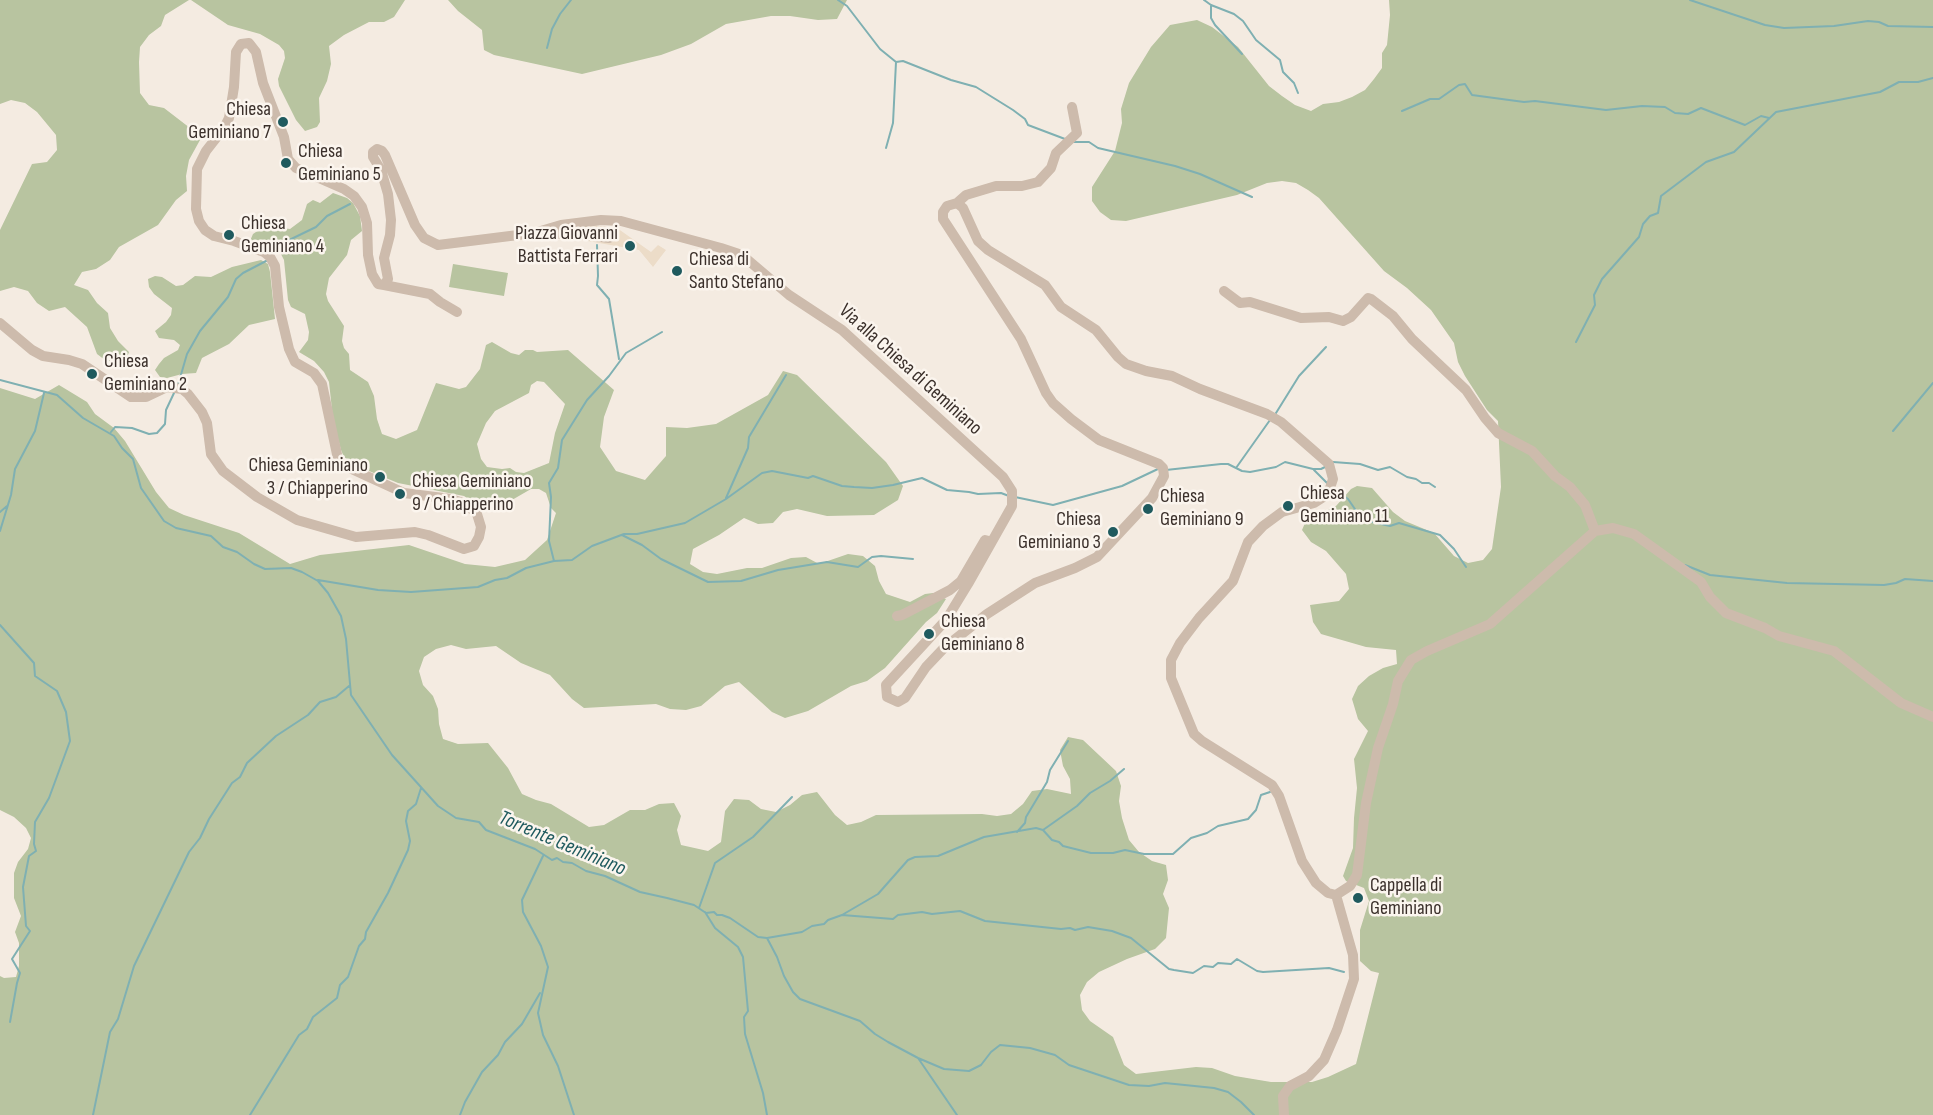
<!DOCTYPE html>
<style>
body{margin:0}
canvas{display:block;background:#f4ebe1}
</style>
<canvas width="1933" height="1115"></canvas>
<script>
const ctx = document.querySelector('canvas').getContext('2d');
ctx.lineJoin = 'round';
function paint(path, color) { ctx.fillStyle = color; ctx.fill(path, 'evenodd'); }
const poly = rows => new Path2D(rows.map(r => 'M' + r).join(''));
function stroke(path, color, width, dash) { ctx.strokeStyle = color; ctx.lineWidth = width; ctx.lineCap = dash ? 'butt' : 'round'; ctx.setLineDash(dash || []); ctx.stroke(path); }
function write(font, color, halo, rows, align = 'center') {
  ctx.font = font + ' "Sofia Sans Condensed",sans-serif'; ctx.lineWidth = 5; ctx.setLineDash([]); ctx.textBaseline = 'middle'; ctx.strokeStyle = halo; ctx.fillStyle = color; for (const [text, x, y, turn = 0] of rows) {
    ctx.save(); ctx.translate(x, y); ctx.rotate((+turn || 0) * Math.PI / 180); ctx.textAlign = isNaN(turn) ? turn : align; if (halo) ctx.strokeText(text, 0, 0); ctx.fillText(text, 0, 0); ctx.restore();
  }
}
paint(poly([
 [0,0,189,0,165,15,161,26,149,35,140,47,139,62,140,93,149,105,164,108,190,128,200,140,189,160,186,176,187,191,176,200,158,225,119,247,110,260,96,269,82,272,74,285,88,290,97,303,108,313,110,328,118,341,129,352,124,366,109,363,97,354,87,327,65,307,49,311,37,303,28,291,14,287,0,291,0,230,32,164,47,162,57,150,56,135,37,112,25,103,11,100,0,104],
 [191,0,405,0,394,17,384,22,369,22,344,35,329,46,331,64,327,81,319,98,320,122,317,127,305,131,296,120,279,86,278,79,285,58,284,51,279,45,260,34,228,25],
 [448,0,847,0,837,19,818,20,790,16,771,16,726,24,691,44,661,55,582,74,494,55,484,50,482,30,458,11],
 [1389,0,1933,0,1933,1115,0,1115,0,976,4,978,16,977,19,966,19,943,15,932,21,916,14,898,14,873,18,862,28,849,31,838,26,828,14,817,0,810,0,388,35,399,59,385,87,402,95,414,114,428,125,441,156,492,169,508,184,515,239,533,290,564,320,555,409,545,465,564,495,567,525,560,547,540,556,513,551,508,546,493,539,489,531,489,505,504,491,509,483,509,464,496,398,483,357,466,344,457,341,450,333,419,329,382,324,372,314,361,299,352,308,340,309,332,305,314,291,307,288,300,284,260,278,248,250,241,253,234,259,230,282,228,290,229,302,220,307,204,313,200,320,203,333,193,347,198,353,203,360,216,362,231,351,240,347,255,329,278,326,294,328,301,344,326,342,341,344,348,349,354,350,370,368,382,374,396,377,419,382,434,396,439,417,430,436,383,459,389,466,387,480,369,486,345,492,342,511,353,519,355,525,350,533,350,537,352,568,350,614,390,604,417,600,447,616,471,645,480,666,456,666,427,687,428,716,424,768,395,783,371,797,375,886,462,903,486,898,500,874,515,827,516,797,509,783,512,773,523,758,524,744,518,719,535,693,549,690,564,703,572,717,574,747,568,762,568,791,558,806,557,819,564,848,554,863,556,875,566,879,581,886,594,910,602,925,594,933,593,946,599,937,613,926,622,885,668,867,681,851,686,808,711,785,718,772,712,739,682,725,686,701,706,686,710,670,709,656,704,584,708,572,699,550,675,521,663,496,646,466,649,451,645,436,649,424,657,419,671,423,685,433,696,438,709,439,724,443,739,458,744,488,743,508,768,522,794,536,800,551,804,589,827,604,825,630,810,645,810,659,804,674,803,681,816,677,830,681,845,708,851,721,842,725,811,734,799,749,800,761,809,776,812,790,805,802,795,817,792,835,815,847,825,861,822,876,815,982,814,997,816,1011,814,1023,804,1032,791,1047,789,1071,794,1070,779,1063,766,1060,750,1068,737,1083,740,1116,771,1121,786,1119,801,1122,818,1129,840,1139,852,1152,861,1166,865,1168,880,1163,894,1169,908,1166,938,1155,949,1127,959,1099,972,1087,982,1080,995,1082,1010,1090,1021,1113,1037,1124,1065,1136,1074,1196,1067,1212,1068,1235,1076,1271,1082,1312,1082,1328,1077,1356,1064,1379,973,1371,971,1360,961,1360,930,1369,901,1364,888,1346,881,1343,876,1353,848,1354,818,1357,788,1354,759,1368,731,1358,719,1352,699,1358,686,1369,676,1383,668,1397,664,1396,650,1366,647,1321,634,1313,622,1310,605,1339,601,1349,589,1346,574,1326,551,1311,542,1302,530,1308,516,1322,513,1336,506,1351,489,1357,486,1372,488,1393,512,1405,521,1434,533,1454,556,1468,563,1483,560,1492,549,1501,487,1498,421,1487,410,1465,376,1458,362,1454,343,1431,310,1407,288,1384,271,1319,198,1308,190,1296,183,1282,181,1267,183,1237,195,1126,221,1111,220,1100,212,1092,201,1092,187,1115,151,1122,123,1121,109,1129,83,1151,47,1170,25,1197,20,1212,27,1238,47,1269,86,1282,96,1295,105,1311,111,1323,104,1339,102,1352,97,1365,90,1374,79,1382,68,1382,53,1387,45,1390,15],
 [537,381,544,382,565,404,555,433,549,463,524,473,516,472,510,468,502,469,487,467,481,459,477,444,486,423,495,411,529,393,531,385],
 [261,260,268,264,270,272,275,319,249,325,229,344,202,358,196,373,182,374,167,378,160,377,155,370,159,364,164,358,178,350,180,345,174,340,159,338,155,331,166,322,171,315,172,308,154,294,149,287,148,279,155,276,162,277,176,286,183,285,195,276,211,277,232,267],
 [453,264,508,273,504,296,449,287]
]), '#b8c4a0');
paint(poly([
 [592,225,617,228,651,252,658,245,666,250,653,267,639,250,565,237,556,230]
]), '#ecdcc8');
stroke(poly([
 [838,0,847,6,880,49,896,62,903,61,951,80,976,87,1013,110,1025,119,1028,125,1065,139],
 [1204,0,1211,5,1234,14,1243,21,1256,40,1280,60,1283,72,1294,83,1298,93],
 [1690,0,1765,25,1784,28,1834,26,1868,21,1879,22,1888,26,1933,27],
 [1211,6,1211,18,1215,25,1242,54],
 [547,48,552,29,560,14,571,0],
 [1402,111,1430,99,1439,99,1459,85,1465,84,1472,95,1524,102,1535,101,1606,110,1642,106,1665,107,1675,113,1688,114,1701,108,1745,125,1761,116,1769,118],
 [1073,142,1089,142,1098,148,1175,166,1200,174,1252,197],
 [886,148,893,123,896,62],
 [597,245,598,276,597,285,609,299,619,359],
 [273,254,283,243,316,227,327,216,350,204],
 [1576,342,1595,305,1594,295,1602,279,1639,237,1643,224,1650,216,1658,213,1661,196,1706,162,1734,152,1776,112,1880,92,1899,82,1918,82,1933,78],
 [0,380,57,395,83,418,114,436,122,448,133,459,141,488,164,521,176,528,211,536,223,547,237,552,254,564,265,569,291,568,302,572,318,581,328,593,341,616,346,639,351,695,392,755,438,806,456,818,479,822,486,830,535,849,552,860,557,858,563,862,572,863,586,871,605,876,640,892,667,898,694,905,706,913,714,912,717,915,722,915,730,918,758,937,767,938,777,957,784,976,793,992,800,999,860,1021,875,1034,888,1042,918,1058,944,1069,969,1071,981,1065,991,1052,1000,1045,1030,1048,1055,1055,1069,1065,1129,1085,1149,1086,1165,1083,1214,1088,1228,1092,1241,1102,1254,1115],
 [178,385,187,354,200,331,228,297,236,279,243,273,268,260],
 [1276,413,1299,376,1326,347],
 [1893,431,1933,383],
 [111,432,115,427,132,428,149,434,157,433,165,424,166,410,174,393],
 [1333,462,1360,464,1378,470,1390,467,1407,477,1416,479,1422,483,1429,483,1435,487],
 [1236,468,1270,420],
 [1166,470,1221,464,1228,464,1242,471,1250,472,1276,467,1285,462,1313,469,1321,469,1325,467],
 [1314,470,1327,483],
 [1333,488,1348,499,1357,512,1368,521,1390,526,1399,523,1440,535,1454,549,1466,567],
 [1015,497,1053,505,1122,486,1160,468],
 [726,498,748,448,749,437,786,375],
 [0,512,7,506],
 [0,531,11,495,15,469,35,431,44,393],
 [622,535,642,545,661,559,708,582,741,581,778,570,827,562,858,567,872,557,881,556,913,559],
 [554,561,549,541,551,497,549,483,558,468,562,440,587,400,609,376,626,353,662,332],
 [1685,565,1710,575,1787,583,1884,585,1896,583,1905,579,1933,581],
 [318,580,378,590,411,592,478,587,495,580,507,578,526,568,554,561,572,560,592,546,624,534,637,534,685,523,726,499,762,473,772,471,808,478,813,476,842,486,854,487,872,488,893,485,922,478,947,490,969,492,978,494,1001,493,1009,496],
 [0,625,34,663,35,676,57,691,66,712,70,741,49,798,35,822,34,844,36,851,29,856,23,887,26,926,30,931,12,959,20,973,17,983,10,1022],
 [1043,830,1077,806,1090,793,1110,781,1124,769],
 [1017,832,1025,823,1026,817,1047,782,1050,770,1068,741],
 [543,856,522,900,523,912,541,946,548,967,538,1013,543,1035,558,1066,574,1115],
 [699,908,715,863,753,837,792,797],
 [705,912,715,928,738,947,743,957,748,1011,744,1017,745,1034,763,1093,767,1115],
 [842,915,893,919,898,915,922,912,932,914,960,911,985,921,1061,929,1070,928,1075,930,1088,927,1112,931,1131,938,1169,969,1174,970,1193,973,1204,966,1213,967,1218,963,1231,964,1237,959,1257,971,1263,972,1329,968,1344,972],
 [767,938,802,932,812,926,824,924,828,920,842,915,878,894,908,860,915,857,938,856,984,837,1036,828,1043,830,1052,840,1059,842,1063,846,1091,853,1113,853,1125,850,1144,854,1173,854,1191,838,1207,833,1218,826,1248,819,1256,810,1261,795,1270,792],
 [918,1058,957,1115],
 [93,1115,110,1032,118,1019,134,966,189,852,200,838,209,819,232,783,240,777,247,763,276,736,308,715,320,702,336,697,349,686],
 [250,1115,299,1035,307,1029,313,1017,337,998,340,985,348,977,359,946,365,939,366,932,388,893,408,850,410,841,406,821,408,811,416,804,421,788],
 [460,1115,465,1102,482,1072,498,1055,505,1042,522,1024,540,993]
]), '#7fb0b2', 2);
stroke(poly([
 [957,203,966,195,996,186,1022,186,1038,182,1051,168,1056,153,1077,133,1072,107],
 [546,235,571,233,609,238],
 [384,285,430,294,440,302,457,312],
 [1224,291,1240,303,1250,302,1301,318,1329,317,1343,321,1351,317,1368,298,1371,299,1393,316,1412,339,1466,390,1485,418,1498,433,1532,451,1555,476,1570,487,1585,505,1595,531],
 [0,323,32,350,43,356,69,360,82,364,131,397,146,397,167,387,182,389,188,394,202,412,207,423,211,454,223,471,257,497,297,520,356,537,415,532,428,535,464,549,474,546,479,537,481,527,477,514,466,504,451,499,404,493,345,466,338,459,322,384,314,373,295,362,289,349,279,307,275,266,270,257,264,252,234,241,214,236,205,230,199,221,196,209,197,169,206,151,224,128,229,118,234,87,236,52,241,44,249,43,256,52,263,83,284,137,288,159,296,168,344,189,354,196,362,207,367,223,368,255,372,274,378,284,384,285,388,279,384,258,390,235,391,220,388,194,381,170,373,157,373,152,377,149,382,151,385,155,415,225,424,238,438,245,534,233,561,225,601,220,621,221,721,248,742,255,789,295,842,330,1003,477,1012,491,1012,506,968,584,946,620,886,685,887,697,898,702,905,698,926,667,944,648,987,614,1035,583,1075,568,1097,557,1152,498,1164,476,1163,468,1159,464,1099,440,1071,419,1053,403,1046,393,1021,339,943,219,943,212,947,206,957,203,963,208,978,241,988,250,1045,285,1061,307,1096,330,1118,357,1126,364,1146,371,1172,376,1200,389,1267,414,1281,422,1329,464,1333,479,1328,494,1314,503,1282,512,1263,526,1248,542,1233,581,1199,618,1180,643,1171,660,1171,678,1194,734,1202,741,1272,785,1279,796,1302,861,1316,883,1328,893,1336,895],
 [897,616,902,615,950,590,961,581,985,540,989,541],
 [1336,895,1350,886,1357,875,1366,803,1378,748,1393,704,1398,681,1411,660,1427,651,1490,624,1595,531,1613,528,1634,534,1701,582,1710,597,1726,613,1765,628,1779,636,1834,651,1901,703,1933,717],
 [1284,1115,1283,1096,1290,1086,1309,1076,1324,1060,1337,1030,1354,979,1353,955,1336,895]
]), '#cdbbac', 10);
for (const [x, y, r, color] of [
 [283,122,6,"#1f5a5e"],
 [286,163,6,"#1f5a5e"],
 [229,235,6,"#1f5a5e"],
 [630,246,6,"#1f5a5e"],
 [677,271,6,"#1f5a5e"],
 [92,374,6,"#1f5a5e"],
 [380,477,6,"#1f5a5e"],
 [400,494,6,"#1f5a5e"],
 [1288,506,6,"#1f5a5e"],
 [1148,509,6,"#1f5a5e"],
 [1113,532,6,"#1f5a5e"],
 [929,634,6,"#1f5a5e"],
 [1358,898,6,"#1f5a5e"]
]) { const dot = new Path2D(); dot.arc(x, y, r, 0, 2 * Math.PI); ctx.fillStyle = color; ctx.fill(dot); stroke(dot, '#fbf5ee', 2); }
write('20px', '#3b302b', '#fbf5ee', [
 ["Chiesa",271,110,"right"],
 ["Geminiano 7",271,133,"right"],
 ["Chiesa",298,152],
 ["Geminiano 5",298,175],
 ["Chiesa",241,224],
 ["Geminiano 4",241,247],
 ["Piazza Giovanni",618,234,"right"],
 ["Battista Ferrari",618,257,"right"],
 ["Chiesa di",689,260],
 ["Santo Stefano",689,283],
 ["Chiesa",104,362],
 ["Geminiano 2",104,385],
 ["Chiesa Geminiano",368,466,"right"],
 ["3 / Chiapperino",368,489,"right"],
 ["Chiesa Geminiano",412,482],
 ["9 / Chiapperino",412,505],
 ["Chiesa",1300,494],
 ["Geminiano 11",1300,517],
 ["Chiesa",1160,497],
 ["Geminiano 9",1160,520],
 ["Chiesa",1101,520,"right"],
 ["Geminiano 3",1101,543,"right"],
 ["Chiesa",941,622],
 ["Geminiano 8",941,645],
 ["Cappella di",1370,886],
 ["Geminiano",1370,909]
], 'left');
write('20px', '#3b302b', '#fbf5ee', [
 ["Via alla Chiesa di Geminiano",910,370,42]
]);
write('italic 21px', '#1f5a5e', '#fbf5ee', [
 ["Torrente Geminiano",562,844,23]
]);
</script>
